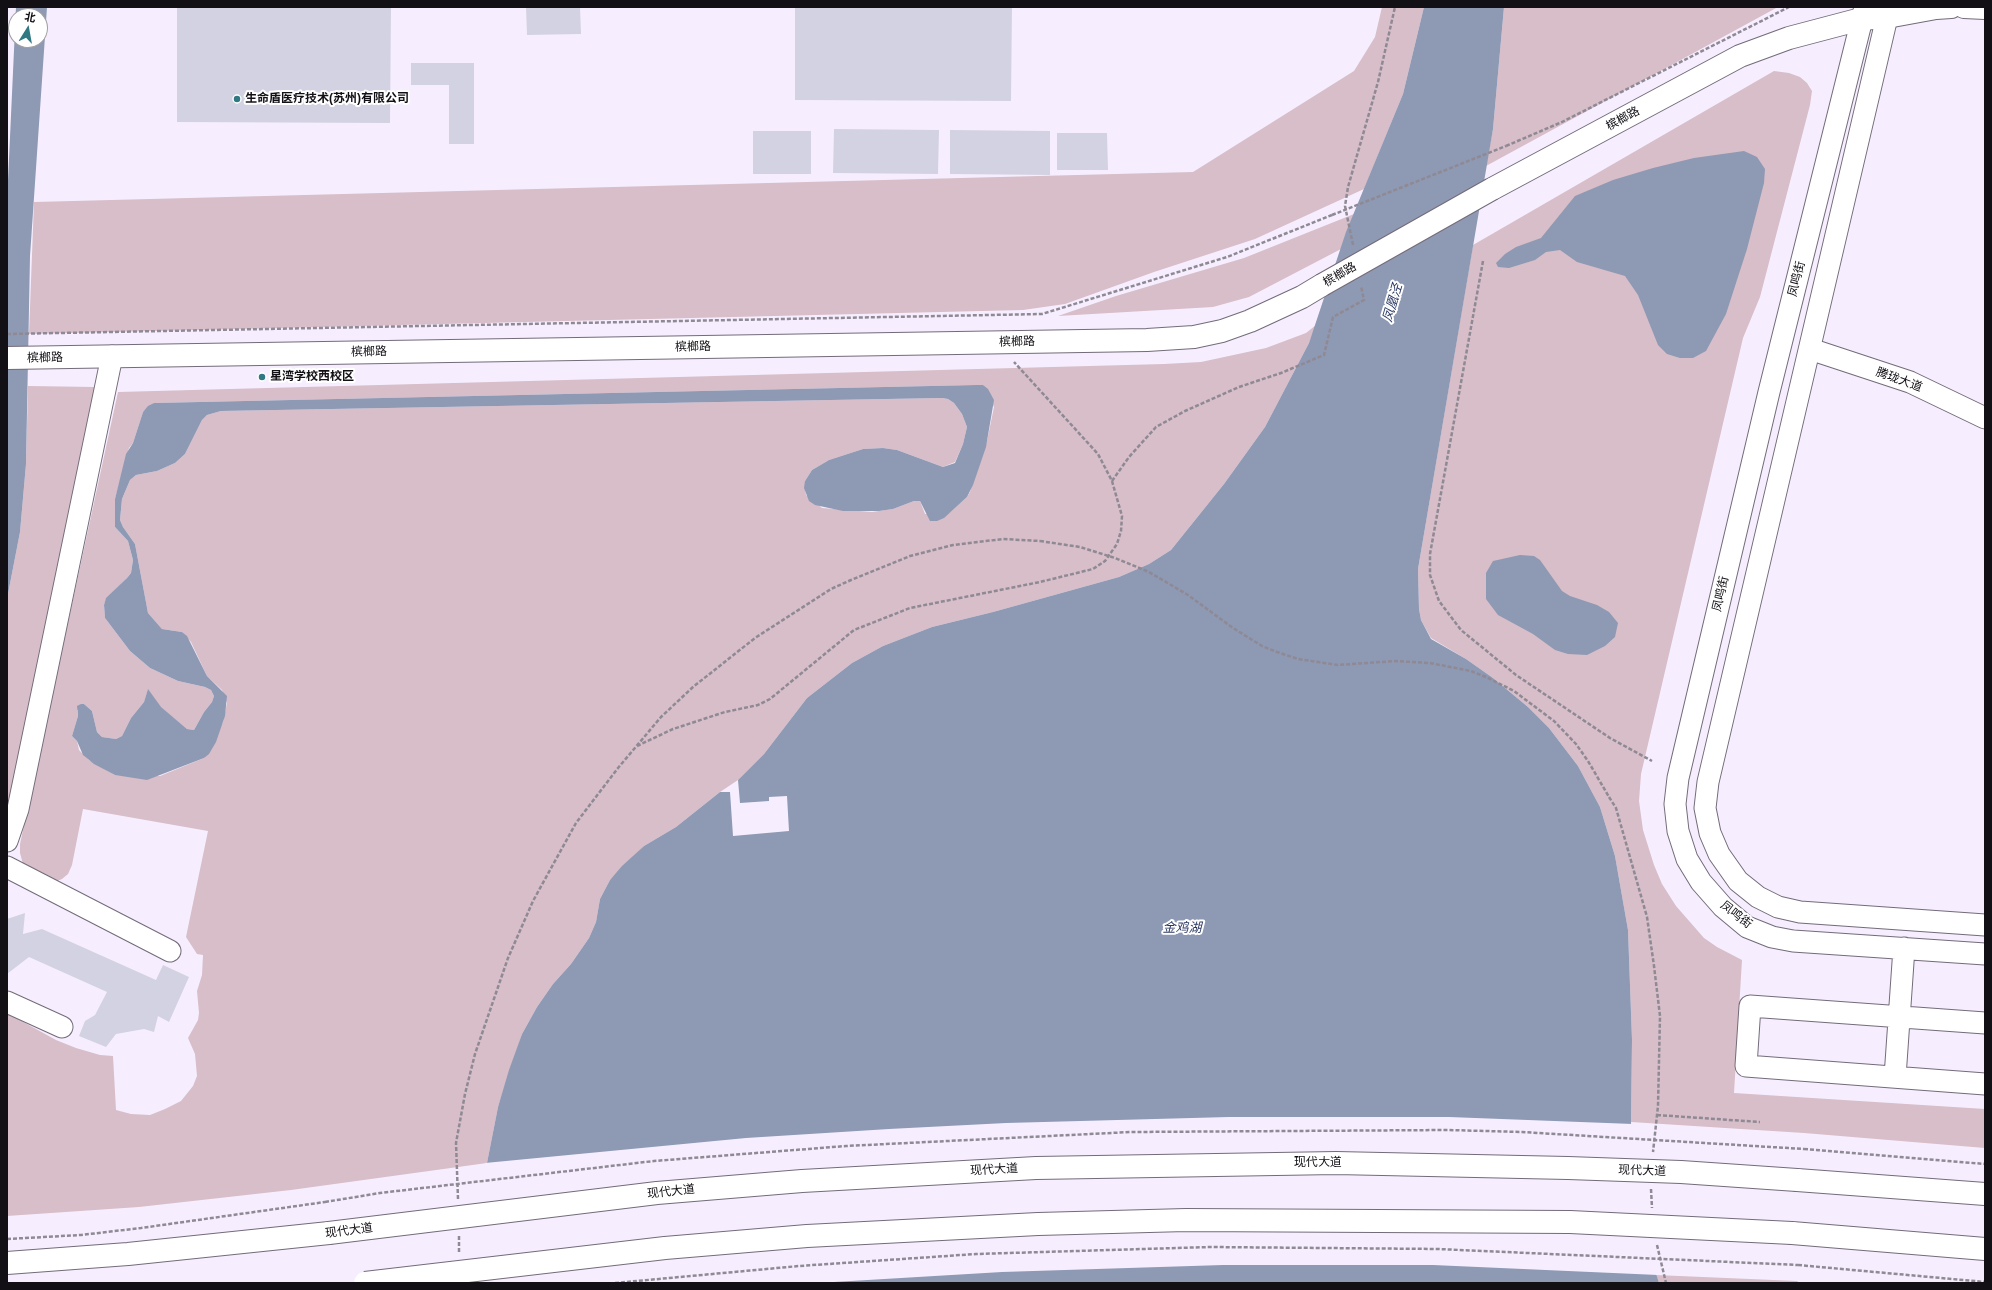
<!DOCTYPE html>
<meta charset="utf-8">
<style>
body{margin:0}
#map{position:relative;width:1992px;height:1290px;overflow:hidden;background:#f6eefe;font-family:Helvetica,"Noto Sans SC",sans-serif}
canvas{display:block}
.frame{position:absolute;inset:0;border:8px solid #131015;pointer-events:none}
.north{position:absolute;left:8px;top:8px;width:40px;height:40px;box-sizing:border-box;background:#fff;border:1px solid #a19fa1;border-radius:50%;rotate:11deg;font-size:11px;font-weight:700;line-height:16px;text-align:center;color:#131015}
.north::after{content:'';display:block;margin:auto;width:14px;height:18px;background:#317982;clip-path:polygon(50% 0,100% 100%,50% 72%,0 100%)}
</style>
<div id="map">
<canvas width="1992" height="1290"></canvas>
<div class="frame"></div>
<div class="north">北</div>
</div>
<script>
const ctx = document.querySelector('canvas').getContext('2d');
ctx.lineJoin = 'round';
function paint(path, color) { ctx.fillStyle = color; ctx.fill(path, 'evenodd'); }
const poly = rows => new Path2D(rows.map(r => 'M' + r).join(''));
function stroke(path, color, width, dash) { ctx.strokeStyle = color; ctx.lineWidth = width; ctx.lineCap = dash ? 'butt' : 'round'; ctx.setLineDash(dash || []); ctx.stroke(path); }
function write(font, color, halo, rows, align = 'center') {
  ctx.font = font + ' Helvetica,"Noto Sans SC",sans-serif'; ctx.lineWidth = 4; ctx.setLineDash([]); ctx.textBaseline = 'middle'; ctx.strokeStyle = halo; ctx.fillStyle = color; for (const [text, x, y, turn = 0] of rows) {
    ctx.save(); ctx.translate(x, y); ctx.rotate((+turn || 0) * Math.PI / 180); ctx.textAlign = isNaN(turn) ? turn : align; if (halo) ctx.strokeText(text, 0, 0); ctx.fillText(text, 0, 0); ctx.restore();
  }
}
paint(poly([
 [1382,7,1424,7,1403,94,1364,189,1255,239,1154,272,1065,304,1023,310,29,334,34,202,1193,172,1354,71,1375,37],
 [1504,7,1778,7,1486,166,1493,129],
 [1774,71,1789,73,1800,77,1807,83,1812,91,1810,105,1760,297,1743,338,1641,774,1639,801,1643,830,1654,865,1662,884,1676,906,1704,938,1717,947,1742,960,1734,1093,1985,1109,1985,1148,1804,1133,1631,1122,1632,1040,1628,930,1615,856,1600,807,1578,766,1549,728,1528,707,1493,678,1466,659,1431,638,1421,620,1419,609,1418,569,1473,245],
 [1354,214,1341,249,1249,297,1213,307,1058,316,1116,296,1244,258],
 [1316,325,1309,343,1265,427,1224,484,1171,550,1149,564,1119,577,993,612,932,627,883,646,852,663,807,698,764,754,738,780,720,792,676,827,644,846,610,880,600,899,596,922,589,938,571,964,553,984,537,1007,522,1034,498,1107,487,1163,291,1190,139,1207,7,1216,7,1013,56,1040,76,1048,100,1055,113,1056,116,1110,131,1114,150,1115,165,1109,181,1101,193,1086,197,1076,195,1054,188,1038,198,1020,199,1013,197,991,202,975,203,955,197,954,186,937,208,831,83,809,72,865,68,874,62,879,55,882,23,864,20,853,20,844,118,392,1164,364,1201,362,1266,348,1306,333],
 [976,385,983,385,994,407,987,441,970,492,967,497,949,513,925,514,920,501,914,501,893,509,872,512,822,508,806,495,805,488,805,481,812,470,829,460,863,449,883,448,897,450,943,467,955,462,963,444,967,427,962,414,954,403,948,399,942,398,221,411,207,415,202,420,185,454,175,463,157,471,136,475,130,480,122,499,120,520,123,527,135,544,148,613,162,629,182,632,191,642,207,676,222,690,227,703,223,722,204,758,160,776,115,775,89,760,79,750,77,741,72,736,78,716,77,710,84,704,92,711,97,732,102,737,116,739,122,736,131,718,144,702,148,690,160,707,187,729,194,730,204,712,212,702,214,696,211,690,205,687,178,681,150,668,130,651,105,618,104,605,106,599,127,578,131,573,133,560,128,541,115,527,115,499,129,448,133,443,143,412,154,403],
 [28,386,95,387,7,816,7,599,20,532,26,464],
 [1656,1275,1797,1281,1800,1283,1659,1283]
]), '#d7bec8');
paint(poly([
 [16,7,47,7,30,256,26,464,20,532,7,599,7,202],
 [16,16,40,16,40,40,16,40],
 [1424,7,1504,7,1493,129,1418,569,1419,609,1421,620,1431,639,1466,659,1493,678,1528,707,1549,728,1578,766,1600,807,1615,856,1628,930,1632,1040,1631,1122,1633,1187,1636,1211,1659,1283,478,1283,487,1163,498,1107,509,1070,522,1034,537,1007,553,984,571,964,589,938,596,922,600,899,610,880,622,866,644,846,676,827,720,792,730,792,733,836,789,831,787,796,769,797,769,801,740,803,738,780,764,754,807,698,852,663,883,646,932,627,993,612,1119,577,1149,564,1171,550,1224,484,1265,427,1309,343,1346,232,1403,94],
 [1744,151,1757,157,1765,169,1764,183,1747,249,1726,314,1706,351,1693,358,1680,358,1667,354,1658,345,1638,295,1625,276,1577,262,1560,250,1546,252,1535,260,1509,268,1498,267,1496,263,1505,254,1516,247,1541,238,1575,196,1613,180,1653,168,1694,158],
 [976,385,983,385,988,389,994,400,986,447,973,485,967,497,944,518,937,521,930,521,920,501,914,501,893,509,879,511,843,511,815,505,809,501,804,488,805,481,812,470,829,460,863,449,883,448,897,450,943,467,955,463,963,444,967,427,962,414,954,403,948,399,942,398,221,411,207,415,202,420,185,454,175,463,157,471,136,475,130,480,122,499,120,520,123,527,135,544,148,613,162,629,182,632,187,636,207,676,227,696,225,716,216,742,209,754,204,758,147,780,115,775,94,764,83,755,77,741,72,736,78,716,77,706,81,704,84,704,92,711,97,732,102,737,116,739,122,736,131,718,144,702,148,689,161,707,187,729,194,730,204,712,212,702,214,696,211,690,205,687,178,681,150,668,130,651,105,618,104,605,106,598,127,578,131,573,133,560,128,541,115,527,115,499,126,454,133,443,143,412,148,406,154,403],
 [1520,555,1534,556,1540,560,1562,591,1570,596,1597,605,1609,612,1618,623,1615,637,1605,646,1587,655,1568,654,1555,650,1533,634,1498,615,1486,599,1486,573,1493,561]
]), '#8e99b4');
paint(poly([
 [1229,1117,1449,1117,1633,1124,1638,1210,1651,1257,1658,1275,1433,1265,1223,1265,1002,1272,817,1283,476,1283,485,1163,746,1138,889,1129,1006,1123]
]), '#f6eefe');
paint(poly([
 [177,7,391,7,390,123,177,122],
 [526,7,580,7,581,34,527,35],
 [795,7,1012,7,1011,101,795,100],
 [411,63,474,63,474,144,449,144,449,85,411,85],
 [834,129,939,130,938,174,833,173],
 [950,130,1050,131,1050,175,950,174],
 [753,131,811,131,811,174,753,174],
 [1057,133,1107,133,1108,170,1057,170],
 [25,913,23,934,42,929,156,980,163,965,189,977,169,1022,158,1016,154,1032,144,1029,116,1034,106,1047,79,1036,85,1021,95,1015,107,992,29,957,7,974,7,919]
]), '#d3d2e2');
const minor = poly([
 [1865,7,1769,392,1678,778,1675,804,1678,831,1687,859,1701,882,1723,907,1747,927,1772,937,1793,941,1985,954],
 [1891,7,1887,17,1708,782,1705,808,1710,833,1719,854,1738,881,1758,897,1778,907,1800,912,1985,925],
 [1810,349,1910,382,1985,418],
 [7,841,18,809,112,356],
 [7,867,170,951],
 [7,1002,62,1027],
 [1985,1023,1750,1006,1746,1066,1985,1084],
 [1895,1077,1904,948]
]);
const major = poly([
 [1964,7,1985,8],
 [1492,189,1740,56,1789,38,1861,19,1887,17,1936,8,1951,7],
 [7,358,1147,340,1194,337,1222,331,1250,321,1302,297,1322,285],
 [1797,1180,1985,1194],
 [1792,1233,1985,1249],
 [7,1263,128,1254,329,1233]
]);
stroke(minor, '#736b79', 23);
stroke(major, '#736b79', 24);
stroke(poly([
 [1506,146,1562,122,1789,7],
 [1353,245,1345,206,1348,187,1378,82,1395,7],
 [1483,261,1430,554,1430,575,1439,601,1461,630,1516,675,1610,738,1652,761],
 [7,334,1042,314,1227,257,1332,215],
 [1112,481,1129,457,1156,427,1185,411,1239,387,1281,373,1324,355,1333,317,1364,300,1361,286],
 [637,746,673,729,725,712,758,705,770,699,854,630,910,608,1040,582,1093,569,1105,561,1117,544,1121,531,1122,516,1112,481,1098,454,1014,362],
 [1609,797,1616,808,1647,917,1654,966,1660,1016,1658,1106,1653,1152],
 [1657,1115,1760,1122],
 [1804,1149,1985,1164],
 [1651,1189,1652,1208],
 [458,1199,456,1143,465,1094,475,1054,508,958,533,901,576,823,618,768,661,717,693,687,755,638,831,589,851,580,910,556,953,545,1003,539,1040,541],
 [459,1236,459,1253],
 [7,1239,81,1235,141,1228,325,1202],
 [1657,1245,1666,1283],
 [1798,1265,1985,1282]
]), '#8f8994', 2.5, [4, 2]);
stroke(minor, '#fff', 21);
stroke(major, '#fff', 22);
const majorBridge = poly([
 [1322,285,1492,189],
 [329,1233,657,1193,802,1181,1036,1168,1336,1163,1568,1168,1681,1172,1797,1180],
 [365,1283,665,1248,807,1236,1038,1224,1186,1220,1570,1222,1792,1233]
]);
stroke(majorBridge, '#736b79', 24, []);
stroke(poly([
 [1332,215,1506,146],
 [1040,541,1080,547,1115,558,1149,572,1188,595,1233,628,1262,646,1277,652,1298,659,1338,665,1395,661,1430,663,1471,671,1486,677,1514,691,1554,721,1576,744,1588,761,1609,797],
 [325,1202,380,1193,654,1161,846,1146,1131,1132,1448,1130,1522,1132,1804,1149],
 [615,1283,799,1266,976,1254,1210,1247,1438,1249,1798,1265]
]), '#8f8994', 2.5, [4, 2]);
stroke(majorBridge, '#fff', 22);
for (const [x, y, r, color] of [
 [237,99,4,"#317982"],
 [262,377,4,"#317982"]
]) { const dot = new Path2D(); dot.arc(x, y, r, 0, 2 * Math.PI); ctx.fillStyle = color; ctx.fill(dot); stroke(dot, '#fff', 1.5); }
write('bold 12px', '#131015', '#fff', [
 ["生命盾医疗技术(苏州)有限公司",245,99],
 ["星湾学校西校区",270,377]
], 'left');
write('12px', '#131015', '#fff', [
 ["槟榔路",1623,119,-28],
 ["槟榔路",1340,275,-30],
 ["凤鸣街",1797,279,-76],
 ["槟榔路",1017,342,-1],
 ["槟榔路",693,347,-1],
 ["槟榔路",369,352,-1],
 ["槟榔路",45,358,-1],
 ["腾珑大道",1899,380,20],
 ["凤鸣街",1721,594,-77],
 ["凤鸣街",1736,915,38],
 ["现代大道",1318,1163],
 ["现代大道",994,1170,-3],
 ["现代大道",1642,1171,2],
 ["现代大道",671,1192,-6],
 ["现代大道",349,1231,-7]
]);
write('italic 13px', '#2c3a63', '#fff', [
 ["凤凰泾",1393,303,-74],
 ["金鸡湖",1182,928]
]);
</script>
